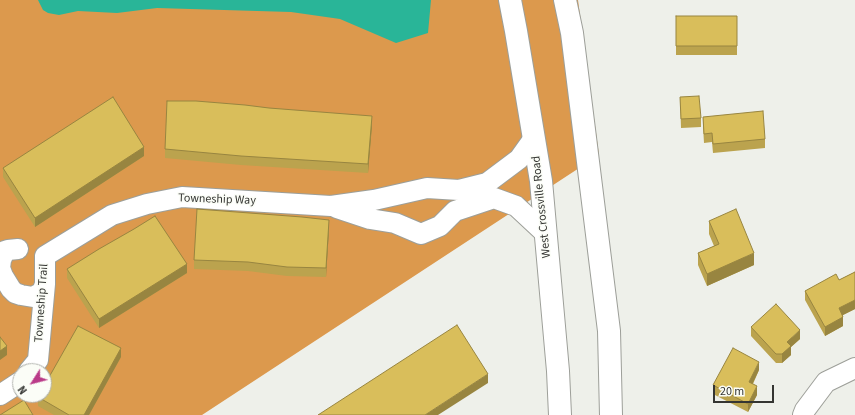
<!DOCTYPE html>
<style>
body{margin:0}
#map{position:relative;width:855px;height:415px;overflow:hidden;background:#eef0ea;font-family:"Source Sans 3",sans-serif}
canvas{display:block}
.north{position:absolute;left:12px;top:363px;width:40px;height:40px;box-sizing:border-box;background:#fbfdf7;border:1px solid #abada8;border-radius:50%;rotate:234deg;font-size:11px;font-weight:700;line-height:16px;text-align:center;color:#343532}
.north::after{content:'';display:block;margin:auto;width:14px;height:18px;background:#ba3b89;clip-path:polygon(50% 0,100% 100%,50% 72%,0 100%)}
.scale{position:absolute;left:713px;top:385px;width:61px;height:18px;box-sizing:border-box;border:2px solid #343532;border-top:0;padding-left:5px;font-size:12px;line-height:14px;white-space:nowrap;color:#343532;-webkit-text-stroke:3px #fbfdf7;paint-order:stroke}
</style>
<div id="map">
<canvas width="855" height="415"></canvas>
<div class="north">N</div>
<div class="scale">20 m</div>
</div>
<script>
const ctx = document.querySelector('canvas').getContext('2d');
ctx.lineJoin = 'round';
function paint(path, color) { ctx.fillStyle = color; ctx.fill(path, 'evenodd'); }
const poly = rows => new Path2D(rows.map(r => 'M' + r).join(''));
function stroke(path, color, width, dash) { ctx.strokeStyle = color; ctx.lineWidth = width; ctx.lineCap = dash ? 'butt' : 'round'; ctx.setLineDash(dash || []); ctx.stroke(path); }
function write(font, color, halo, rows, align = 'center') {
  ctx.font = font + ' "Source Sans 3",sans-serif'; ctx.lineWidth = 3; ctx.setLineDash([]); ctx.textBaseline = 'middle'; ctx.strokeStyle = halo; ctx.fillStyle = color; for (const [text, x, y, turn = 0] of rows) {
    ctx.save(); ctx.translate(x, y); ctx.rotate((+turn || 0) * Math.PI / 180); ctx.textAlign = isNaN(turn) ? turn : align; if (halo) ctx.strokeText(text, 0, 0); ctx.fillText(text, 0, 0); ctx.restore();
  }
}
paint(poly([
 [0,0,578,0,599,155,202,415,0,415],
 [20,371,44,371,44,395,20,395]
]), '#dc994d');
paint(poly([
 [38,0,431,0,428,33,396,43,340,19,291,12,157,8,117,13,78,11,59,15,48,13,43,10]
]), '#29b598');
const street = poly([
 [337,208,370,219,395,223,421,234,440,226,455,211,494,198,516,206,546,234],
 [18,249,8,250,5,251,1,260,0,268,3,276,11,289,15,293,21,295,33,297,42,292,45,284],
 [45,256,112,215,147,204,182,197,331,206,374,200,427,188,459,190,487,183,519,159,534,138],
 [29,371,38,360,45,284,45,256],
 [0,395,20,382],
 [803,415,805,410,826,382,855,368]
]);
const primary = poly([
 [510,0,516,31,541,181,558,371,560,415],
 [565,0,572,33,609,331,611,415]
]);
stroke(street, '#9d9f99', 22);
stroke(primary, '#9d9f99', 24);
stroke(street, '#fff', 20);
stroke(primary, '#fff', 22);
paint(poly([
 [676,16,737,16,737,55,676,55],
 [680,97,701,118,701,127,681,128],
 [703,117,765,139,765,148,713,153,712,142,704,143,703,126],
 [372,125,368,173,241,165,165,158,165,149],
 [144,156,35,227,3,177,3,168],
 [709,221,754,265,707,286,698,265,698,253,714,246,709,234],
 [329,229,326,277,287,276,248,271,194,269,194,260],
 [67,269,187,273,99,328,67,278],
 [855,272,855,309,843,315,843,326,825,336,805,300,805,291,839,280],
 [751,327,800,339,791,347,791,355,782,363,776,363,751,336],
 [121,357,89,415,54,415,38,406,38,397],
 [759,370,753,384,757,395,748,412,713,394,713,385]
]), '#bba34e');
paint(poly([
 [372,116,372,125,368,173,368,164],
 [144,147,144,156,35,227,35,218],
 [329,220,329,229,326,277,326,268],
 [754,253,754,265,707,286,707,274],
 [187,264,187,273,99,328,99,319],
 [855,300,855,309,839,317,839,308],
 [843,317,843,326,825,336,825,327],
 [800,330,800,339,791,347,791,355,782,363,782,354,787,342],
 [7,346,7,355,0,360,0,351],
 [121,348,121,357,89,415,84,415],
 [759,362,759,370,749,391,749,382],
 [488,374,488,383,438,415,425,415],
 [757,386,757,395,748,412,748,404]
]), '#988540');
const building = poly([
 [676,16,737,16,737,46,676,46,676,16],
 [699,96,701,118,681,119,680,97,699,96],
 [113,97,144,147,35,218,3,168,113,97],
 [167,101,196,101,245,105,269,108,372,116,368,164,241,156,165,149,167,101],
 [763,111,765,139,713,144,712,133,704,134,703,117,763,111],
 [197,209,302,217,329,220,326,268,287,267,248,262,194,260,197,209],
 [736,209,754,253,707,274,698,253,719,244,709,221,736,209],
 [155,216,187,264,99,319,67,269,99,249,134,229,155,216],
 [855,272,855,300,839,308,843,317,825,327,805,291,836,274,839,280,855,272],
 [776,304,800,330,787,342,791,346,782,354,776,354,751,327,776,304],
 [457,325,488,374,425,415,318,415,457,325],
 [78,326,121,348,84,415,69,415,38,397,39,395,44,395,44,386,78,326],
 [0,337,7,346,0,351,0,337],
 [733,348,759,362,749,382,757,386,748,404,713,385,733,348],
 [24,400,33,415,0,415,24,400]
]);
paint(building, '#d9be5b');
stroke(building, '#988540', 1);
write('12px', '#343532', '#fbfdf7', [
 ["Towneship Way",217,200,2],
 ["West Crossville Road",542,207,-96],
 ["Towneship Trail",42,303,-86]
]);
</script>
